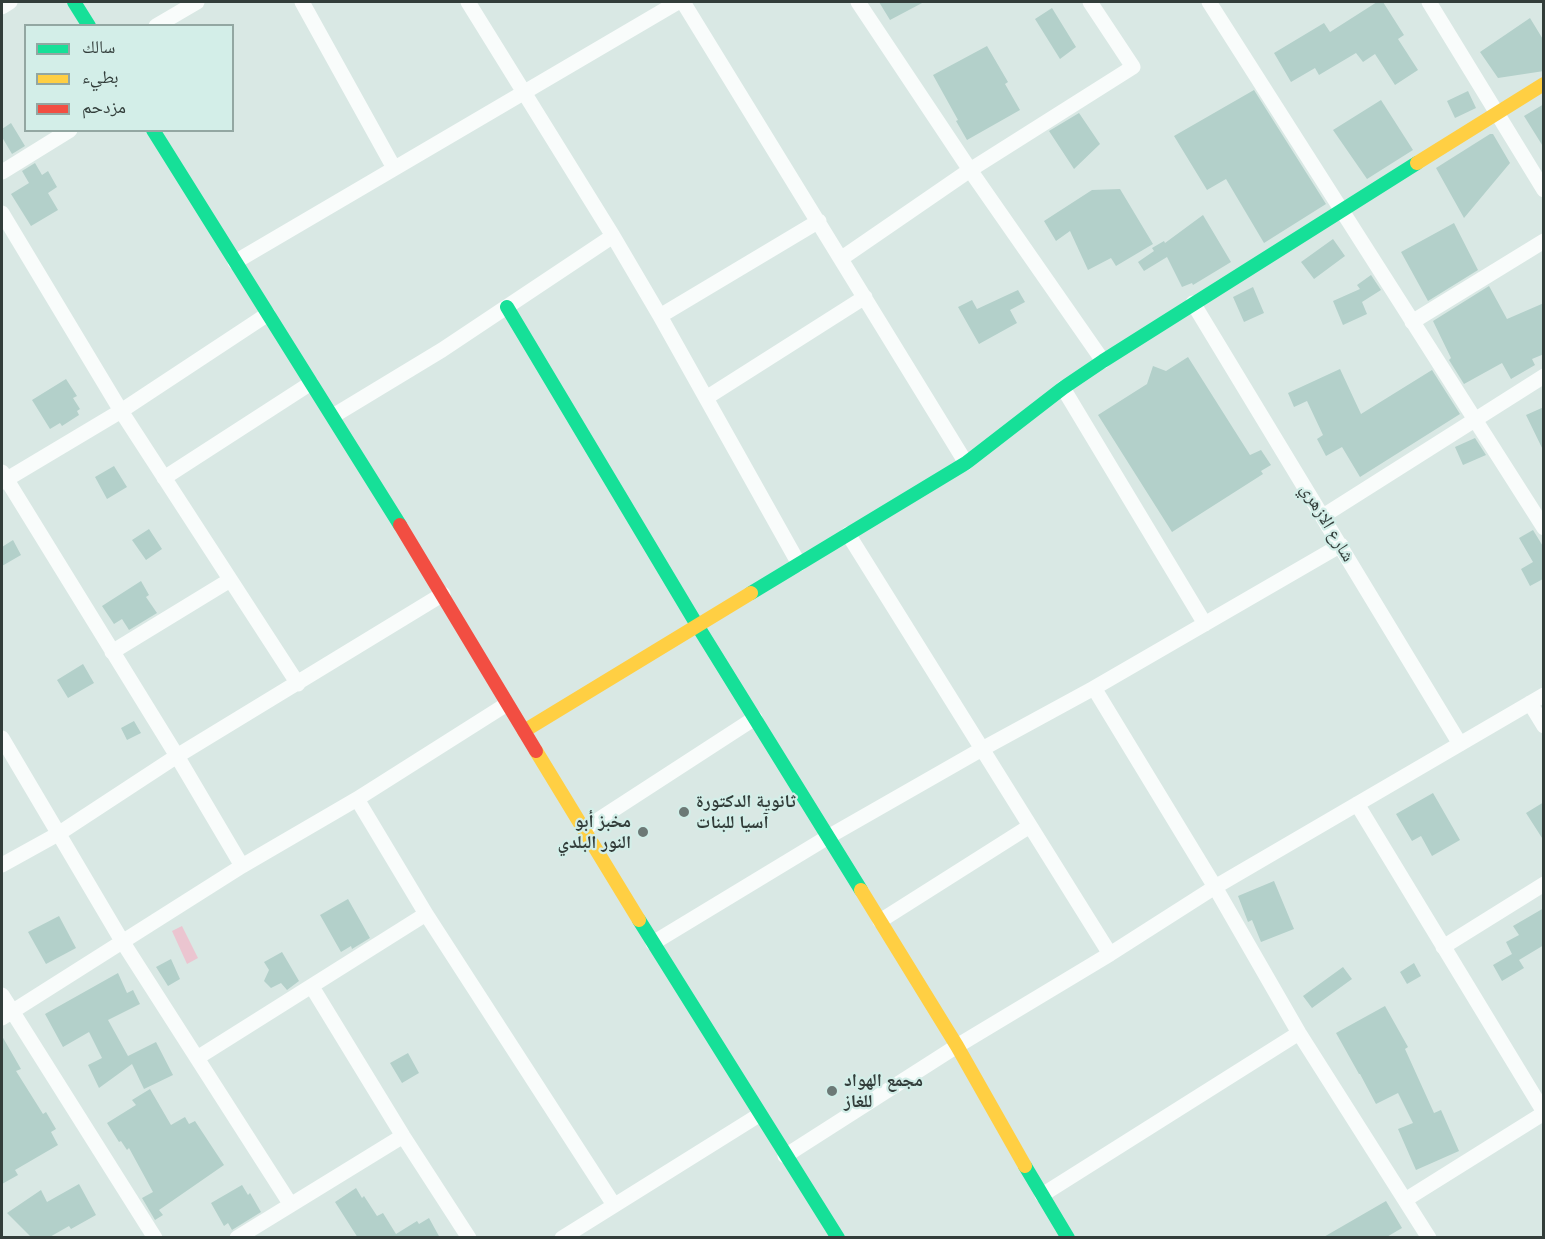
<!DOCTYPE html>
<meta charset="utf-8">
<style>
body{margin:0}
#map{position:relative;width:1545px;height:1239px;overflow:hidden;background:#d9e8e4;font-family:"Noto Serif","Noto Naskh Arabic",serif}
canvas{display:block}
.frame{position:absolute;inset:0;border:3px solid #323d3a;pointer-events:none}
.legend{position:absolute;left:24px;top:24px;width:210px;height:108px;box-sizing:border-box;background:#d3eee8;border:2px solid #93a7a2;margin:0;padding:8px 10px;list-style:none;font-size:18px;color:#323d3a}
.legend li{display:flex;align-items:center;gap:12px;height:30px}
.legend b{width:30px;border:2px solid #93a7a2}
</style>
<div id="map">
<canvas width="1545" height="1239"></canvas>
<div class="frame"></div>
<ul class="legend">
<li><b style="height:8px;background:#16e098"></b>سالك</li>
<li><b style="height:8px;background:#ffcf43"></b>بطيء</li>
<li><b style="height:8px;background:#f24e42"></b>مزدحم</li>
</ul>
</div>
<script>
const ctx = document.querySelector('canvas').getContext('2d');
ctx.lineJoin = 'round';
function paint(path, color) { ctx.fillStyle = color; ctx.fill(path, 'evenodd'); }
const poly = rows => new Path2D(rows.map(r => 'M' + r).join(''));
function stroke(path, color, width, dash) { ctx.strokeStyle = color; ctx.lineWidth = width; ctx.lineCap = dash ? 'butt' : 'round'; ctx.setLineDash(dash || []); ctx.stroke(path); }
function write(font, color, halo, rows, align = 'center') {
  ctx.font = font + ' "Noto Serif","Noto Naskh Arabic",serif'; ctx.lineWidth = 4.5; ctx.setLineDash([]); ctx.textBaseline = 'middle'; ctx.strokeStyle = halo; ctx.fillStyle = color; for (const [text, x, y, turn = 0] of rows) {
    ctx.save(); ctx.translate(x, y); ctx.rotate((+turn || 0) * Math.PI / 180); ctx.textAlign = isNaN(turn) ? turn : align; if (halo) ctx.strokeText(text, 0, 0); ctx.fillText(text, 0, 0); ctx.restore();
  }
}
paint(poly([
 [182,926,198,958,187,964,172,931]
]), '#ebc5d0');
paint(poly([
 [879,2,924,2,890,20],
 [1377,2,1383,2,1404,35,1398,39,1418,70,1395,85,1375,54,1363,62,1356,53,1319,75,1315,68,1291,82,1274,53,1324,23,1330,32],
 [1052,8,1076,47,1060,59,1035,19],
 [1530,18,1544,41,1544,71,1498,78,1480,52],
 [987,46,1008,82,1005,84,1020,110,967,140,956,121,958,120,933,75],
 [1254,90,1326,204,1264,243,1226,179,1207,190,1174,136],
 [1468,91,1476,108,1455,118,1447,101],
 [1381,100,1413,150,1367,179,1333,130],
 [1544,104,1544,148,1524,116],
 [1079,113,1100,144,1074,169,1049,131],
 [11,123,25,146,12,154,2,137,2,129],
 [1490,134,1493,134,1510,163,1464,218,1436,168],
 [35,163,42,175,48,171,57,187,48,193,58,210,31,226,11,194,29,183,22,171],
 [1120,189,1153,244,1116,266,1111,258,1088,270,1070,231,1056,241,1044,221,1092,190],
 [1203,215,1231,262,1193,285,1192,283,1182,287,1167,257,1144,271,1138,262,1154,251,1152,248,1164,241,1165,243],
 [1454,223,1478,270,1428,301,1401,252],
 [1333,239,1345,256,1314,279,1301,262],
 [1371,275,1381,290,1362,302,1367,314,1343,325,1333,301,1360,289,1357,285],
 [1489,286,1507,319,1544,303,1544,354,1532,359,1535,365,1511,379,1502,363,1464,384,1449,360,1451,358,1433,321],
 [1253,287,1264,313,1244,322,1233,297],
 [1018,290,1025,302,1010,310,1017,323,979,344,958,307,972,300,977,309],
 [1188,357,1250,455,1261,450,1271,465,1261,471,1263,474,1172,532,1098,415,1147,384,1153,366,1166,371],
 [1340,369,1361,414,1432,370,1460,414,1360,477,1342,447,1326,456,1317,439,1323,435,1307,401,1294,407,1288,393],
 [66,379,77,396,73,398,80,409,77,411,79,415,62,426,60,423,50,429,32,400],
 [1544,407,1544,452,1526,415],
 [1475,438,1486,455,1463,465,1455,447],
 [114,466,127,487,107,499,95,477],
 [149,529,162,549,146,560,132,540],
 [1533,530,1544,548,1544,581,1543,579,1530,586,1521,569,1533,562,1519,538],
 [13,540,21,555,2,566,2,547],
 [141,581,149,595,146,597,157,613,129,630,122,619,114,624,102,606],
 [83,664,94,683,68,698,57,680],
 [134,721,141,733,127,740,121,728],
 [1433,793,1460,840,1432,856,1421,836,1412,841,1396,814],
 [1544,802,1544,841,1526,813],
 [1274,881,1294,929,1261,942,1252,920,1248,922,1238,896],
 [348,899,370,938,352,949,351,946,341,952,320,915],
 [1544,908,1544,945,1519,960,1524,968,1502,981,1493,965,1512,954,1506,942,1519,935,1513,926],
 [59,916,76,948,46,964,28,932],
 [282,952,299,981,287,990,281,983,271,988,264,981,269,970,264,962],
 [171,959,180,979,168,986,156,967],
 [1414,963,1421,976,1407,984,1400,972],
 [1343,967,1352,979,1312,1008,1303,996],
 [118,973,127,993,133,990,140,1004,108,1020,128,1056,156,1042,173,1075,144,1089,132,1064,99,1088,88,1065,102,1058,89,1032,63,1047,45,1014],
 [1385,1006,1408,1047,1405,1049,1434,1113,1441,1110,1459,1151,1416,1170,1398,1129,1413,1123,1398,1093,1376,1104,1360,1074,1359,1074,1336,1033],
 [2,1036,21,1069,16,1071,43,1114,46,1112,56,1129,51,1132,58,1145,15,1170,18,1175,2,1184],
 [408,1053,419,1073,402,1083,390,1063],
 [150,1089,171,1125,185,1117,189,1124,195,1121,224,1165,159,1210,163,1215,155,1220,142,1198,153,1192,129,1148,127,1150,121,1141,119,1142,107,1123,136,1105,132,1100],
 [79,1184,96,1215,71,1229,69,1226,48,1238,32,1238,7,1213,41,1190,47,1202],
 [242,1185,248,1195,250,1193,261,1212,232,1230,228,1223,224,1226,211,1203],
 [356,1188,362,1198,364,1196,377,1216,383,1213,396,1234,417,1221,419,1224,429,1218,440,1238,358,1238,335,1202],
 [1386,1201,1402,1228,1385,1238,1322,1238]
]), '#b3d0ca');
stroke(poly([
 [302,2,394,168],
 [468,2,613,236,660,316,799,564],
 [683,2,966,463],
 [858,2,970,170,1103,361],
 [1209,2,1544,528],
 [1429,2,1544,190],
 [2,7,10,2],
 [156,26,197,2],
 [2,172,70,130],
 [2,213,121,411,298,684],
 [842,258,970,170,1133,67,1090,2],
 [235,262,678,2],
 [1193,303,1460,744],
 [660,316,819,221],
 [1412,322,1544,241],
 [1063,388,1205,624],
 [706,398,865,297],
 [333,416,442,350,613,236],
 [2,472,177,756,242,866],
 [164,478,311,383],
 [2,482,121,411,268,314],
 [1323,516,1544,376],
 [848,534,1110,954],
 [112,652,230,580],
 [1094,688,1215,887,1299,1033,1429,1238],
 [1530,703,1544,726],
 [2,738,122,941,291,1205],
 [357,799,426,914,614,1205],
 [1357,804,1544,1112],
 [584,829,755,718],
 [2,865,58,834,177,756,443,594],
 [880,921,1030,826],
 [653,943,828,837,982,749,1094,688,1341,545],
 [1443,947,1544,884],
 [312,987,403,1136,469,1238],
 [2,995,155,1238],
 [2,1018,242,866,357,799,507,704],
 [197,1058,426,914],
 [785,1156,957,1046,1110,954,1215,887,1544,695],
 [1042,1195,1299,1033],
 [1405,1200,1544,1113],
 [237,1238,403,1136],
 [562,1238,759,1115]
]), '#f9fcfb', 15);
stroke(poly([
 [74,2,89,26],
 [153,130,400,525],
 [507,307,697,625,861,890],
 [751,593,966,463,1063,388,1103,361,1417,163],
 [639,920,838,1238],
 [1025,1166,1068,1238]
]), '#16e098', 14);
stroke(poly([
 [1417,163,1544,84],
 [524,731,751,593],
 [536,751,639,920],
 [861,890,957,1046,1025,1166]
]), '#ffcf43', 14);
stroke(poly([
 [400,525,536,751]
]), '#f24e42', 14);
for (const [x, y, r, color] of [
 [684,812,6,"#6c7976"],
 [643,832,6,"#6c7976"],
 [832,1091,6,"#6c7976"]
]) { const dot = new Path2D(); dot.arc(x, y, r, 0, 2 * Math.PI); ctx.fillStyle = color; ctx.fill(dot); stroke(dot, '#d3eee8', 2); }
write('18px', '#323d3a', '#d3eee8', [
 ["شارع الازهري",1327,523,59]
]);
write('bold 18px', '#323d3a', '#d3eee8', [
 ["ثانوية الدكتورة",696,802],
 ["آسيا للبنات",696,823],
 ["مخبز أبو",631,822,"right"],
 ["النور البلدي",631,843,"right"],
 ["مجمع الهواد",844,1081],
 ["للغاز",844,1102]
], 'left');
</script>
